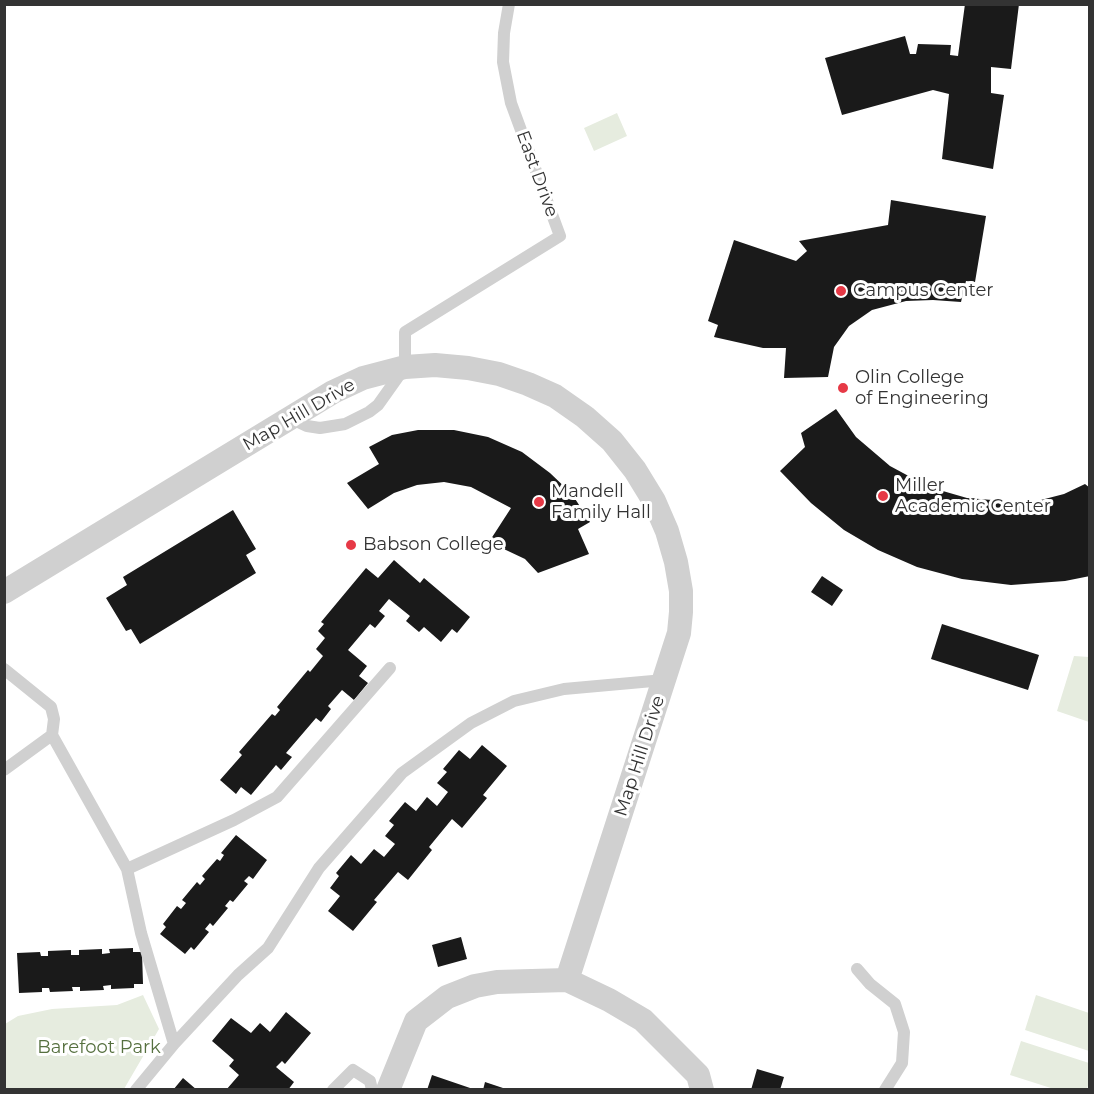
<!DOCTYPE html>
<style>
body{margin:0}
#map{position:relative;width:1094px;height:1094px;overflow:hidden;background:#fff;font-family:Montserrat,sans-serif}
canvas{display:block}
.frame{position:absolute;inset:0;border:6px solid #333;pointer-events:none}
</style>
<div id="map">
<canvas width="1094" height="1094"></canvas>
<div class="frame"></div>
</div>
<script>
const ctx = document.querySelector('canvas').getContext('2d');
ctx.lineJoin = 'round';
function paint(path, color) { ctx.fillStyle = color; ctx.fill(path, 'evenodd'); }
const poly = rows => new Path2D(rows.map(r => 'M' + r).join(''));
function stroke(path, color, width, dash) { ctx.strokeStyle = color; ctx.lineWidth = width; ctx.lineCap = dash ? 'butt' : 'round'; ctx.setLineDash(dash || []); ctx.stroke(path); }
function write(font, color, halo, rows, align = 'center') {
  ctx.font = font + ' Montserrat,sans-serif'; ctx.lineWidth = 6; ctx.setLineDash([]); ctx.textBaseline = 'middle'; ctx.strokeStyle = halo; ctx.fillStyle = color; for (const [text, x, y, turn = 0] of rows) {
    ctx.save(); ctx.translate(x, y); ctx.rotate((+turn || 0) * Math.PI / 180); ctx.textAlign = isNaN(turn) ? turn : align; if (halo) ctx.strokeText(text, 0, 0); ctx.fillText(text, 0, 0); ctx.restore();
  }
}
paint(poly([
 [617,113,627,136,594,151,584,128],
 [1074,656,1089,657,1089,722,1057,711],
 [143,995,159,1029,124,1089,5,1089,5,1024,18,1016,52,1009,117,1005],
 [1036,995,1089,1013,1089,1051,1025,1030],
 [1021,1041,1089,1063,1089,1082,1087,1089,1054,1089,1010,1075]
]), '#e6ecdf');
paint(poly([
 [965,4,1019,4,1011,69,991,67,991,93,1004,95,993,169,942,159,949,94,933,90,842,115,825,58,905,36,910,54,916,54,918,44,951,45,950,55,958,56],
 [891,200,986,216,975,282,966,281,961,302,933,300,906,301,872,310,849,326,834,347,828,377,784,378,786,348,763,348,714,337,718,325,708,321,734,240,796,261,807,251,799,241,888,225],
 [836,409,856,437,890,466,929,487,967,498,1005,501,1037,501,1064,494,1085,484,1090,488,1090,576,1065,581,1011,585,962,579,917,567,878,550,844,530,811,503,780,471,805,447,801,433],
 [418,430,454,430,488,437,522,452,550,473,572,494,590,522,578,529,589,554,538,573,525,559,489,542,511,508,471,487,444,482,417,485,394,493,368,509,347,483,379,464,369,447,392,435],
 [233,510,256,549,246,555,256,573,140,644,131,629,126,631,106,598,127,585,123,577],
 [394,560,420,583,424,578,470,617,457,633,452,629,441,642,424,627,419,632,406,621,410,616,389,599,379,611,385,616,375,628,370,624,348,650,367,666,359,676,368,683,354,700,342,690,328,706,331,709,321,722,316,718,286,753,292,757,281,770,276,765,251,795,241,787,236,794,220,780,242,755,239,752,272,714,275,716,280,710,277,707,308,670,310,672,323,656,316,649,325,638,318,631,324,624,321,622,366,568,378,578],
 [822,576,843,590,832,606,811,592],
 [942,624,1039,655,1028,690,931,659],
 [482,745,507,766,483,795,487,798,462,828,452,819,429,847,432,850,408,880,398,872,374,900,377,902,353,931,328,911,340,896,330,888,339,876,336,873,351,855,361,864,374,849,384,857,395,844,385,836,394,825,389,821,405,802,416,811,427,797,437,806,448,792,437,783,447,772,443,769,459,750,470,759],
 [236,835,267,860,253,879,249,876,244,881,248,884,233,902,230,900,225,906,228,908,213,926,210,923,205,929,209,932,194,950,191,947,185,954,160,934,166,927,163,924,177,906,181,909,186,903,182,900,197,882,200,885,205,879,202,876,217,859,220,861,224,855,221,853],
 [461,937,467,959,438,967,432,945],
 [133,948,133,952,142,952,143,984,134,984,134,988,111,989,111,985,103,986,104,990,80,991,80,987,72,987,73,991,50,992,49,988,42,988,42,992,19,993,17,953,40,952,41,956,48,956,48,951,71,950,71,955,79,955,79,950,102,949,102,954,110,953,109,949],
 [286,1012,311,1033,285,1064,282,1061,276,1067,294,1082,288,1090,255,1090,253,1088,252,1090,226,1090,239,1075,229,1066,234,1060,212,1041,231,1018,251,1033,260,1023,270,1032],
 [757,1069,784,1077,780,1090,751,1090],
 [432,1075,473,1089,473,1090,427,1090],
 [183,1078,197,1090,173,1090],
 [485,1082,506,1089,506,1090,483,1090]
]), '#1a1a1a');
stroke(poly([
 [290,418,307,426,320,428,345,424,369,412,378,405,405,367,405,332,560,236,511,103,503,62,504,33,509,4],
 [4,669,51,707,54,719,52,735,127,869,141,933,174,1044],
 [4,770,52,735],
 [127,869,234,820,277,797,390,668],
 [857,969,870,984,895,1004,904,1032,902,1063,885,1090],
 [136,1090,174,1044,238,975,268,948,319,868,402,773,471,723,514,701,564,689,664,680],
 [333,1090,353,1070,370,1081,372,1090]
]), '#d0d0d0', 12);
stroke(poly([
 [4,592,333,392,363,378,405,367,435,365,468,368,499,374,528,384,555,396,585,417,612,441,635,470,654,501,667,531,676,562,681,591,681,612,679,633,567,980],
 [388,1090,416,1021,447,997,475,986,497,982,567,980,609,1000,643,1020,698,1075,702,1090]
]), '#d0d0d0', 24);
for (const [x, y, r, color] of [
 [841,291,6,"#e63946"],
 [843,388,6,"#e63946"],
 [883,496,6,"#e63946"],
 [539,502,6,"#e63946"],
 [351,545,6,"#e63946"]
]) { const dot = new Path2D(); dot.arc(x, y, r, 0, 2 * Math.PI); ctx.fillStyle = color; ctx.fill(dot); stroke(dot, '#fff', 2); }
write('18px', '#333', '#fff', [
 ["East Drive",537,174,70],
 ["Map Hill Drive",299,415,-30],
 ["Map Hill Drive",640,756,-72]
]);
write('18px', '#333', '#fff', [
 ["Campus Center",853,291],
 ["Olin College",855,378],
 ["of Engineering",855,399],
 ["Miller",895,486],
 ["Academic Center",895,507],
 ["Mandell",551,492],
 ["Family Hall",551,513],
 ["Babson College",363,545]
], 'left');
write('18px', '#56703f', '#fff', [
 ["Barefoot Park",99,1048]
]);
</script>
